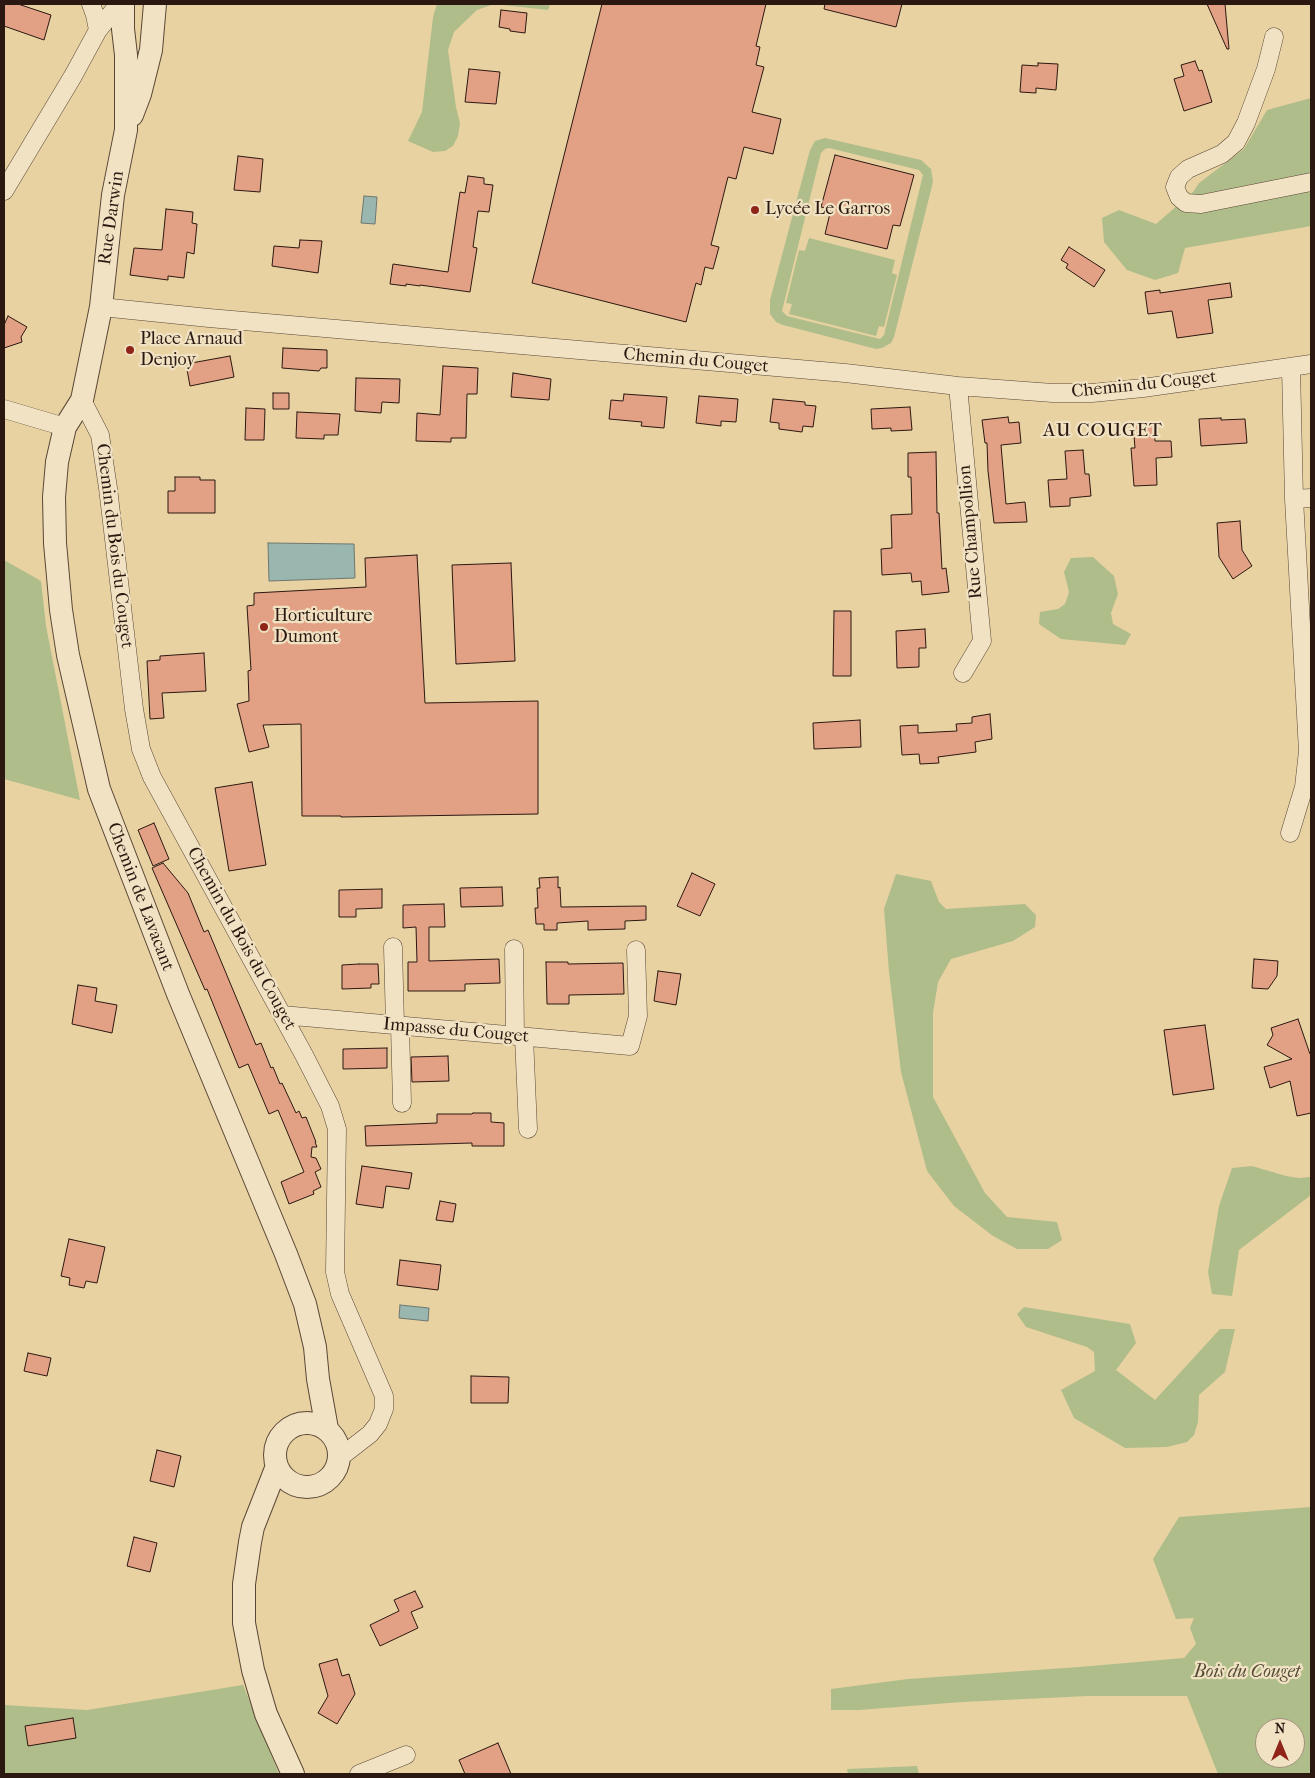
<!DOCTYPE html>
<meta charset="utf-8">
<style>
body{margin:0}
#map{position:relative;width:1315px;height:1778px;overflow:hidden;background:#e8d2a2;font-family:"IM FELL French Canon",serif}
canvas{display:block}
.frame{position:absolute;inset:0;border:5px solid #2b1811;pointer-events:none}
.north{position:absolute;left:1255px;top:1718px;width:50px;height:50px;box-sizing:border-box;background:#f0e2c3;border:1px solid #a1917c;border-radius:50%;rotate:0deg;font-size:14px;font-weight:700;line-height:20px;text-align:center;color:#2b1811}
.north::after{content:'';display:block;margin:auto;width:18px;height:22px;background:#8f2418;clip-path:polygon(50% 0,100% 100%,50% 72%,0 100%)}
</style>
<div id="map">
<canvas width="1315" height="1778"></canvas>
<div class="frame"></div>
<div class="north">N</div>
</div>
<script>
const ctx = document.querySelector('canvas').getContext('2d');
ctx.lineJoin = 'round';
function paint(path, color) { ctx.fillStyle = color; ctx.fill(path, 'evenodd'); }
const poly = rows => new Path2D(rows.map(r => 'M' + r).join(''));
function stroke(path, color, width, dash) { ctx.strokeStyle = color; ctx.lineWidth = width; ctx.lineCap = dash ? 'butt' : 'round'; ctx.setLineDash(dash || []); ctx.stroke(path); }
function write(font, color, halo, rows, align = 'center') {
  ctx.font = font + ' "IM FELL French Canon",serif'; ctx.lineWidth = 4.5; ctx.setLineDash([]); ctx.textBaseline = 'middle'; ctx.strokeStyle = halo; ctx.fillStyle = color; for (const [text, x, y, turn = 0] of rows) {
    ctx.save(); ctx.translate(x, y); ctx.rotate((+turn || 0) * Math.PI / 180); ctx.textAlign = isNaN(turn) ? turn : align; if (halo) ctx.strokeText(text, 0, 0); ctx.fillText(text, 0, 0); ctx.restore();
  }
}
paint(poly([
 [437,4,550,4,548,10,494,4,477,10,454,32,448,50,456,107,460,123,458,136,453,146,445,151,433,152,408,141,422,112,433,17],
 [1311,98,1311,226,1185,248,1178,273,1155,280,1127,270,1104,242,1102,218,1119,210,1156,224,1193,192,1199,183,1244,149,1267,110],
 [825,138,921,160,931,169,932,175,933,182,894,337,891,343,882,348,876,349,783,325,776,322,770,314,770,300,810,150,815,141],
 [829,148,919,170,923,175,884,335,880,339,787,316,782,311,821,153,825,149],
 [809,238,895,260,892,273,897,275,884,327,879,326,876,336,789,314,792,304,786,303,799,250,805,251],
 [1093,557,1114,576,1118,594,1111,613,1113,624,1131,634,1125,645,1061,639,1039,624,1040,612,1058,609,1065,604,1069,592,1064,572,1071,558],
 [4,560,41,581,46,626,80,800,4,779],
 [896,874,931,881,939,902,946,909,1025,904,1036,915,1035,927,1013,941,951,959,938,982,933,1013,933,1097,985,1193,1007,1217,1057,1222,1062,1240,1048,1249,1017,1249,993,1236,954,1206,927,1171,901,1072,889,972,884,909],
 [1252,1166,1286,1176,1299,1178,1311,1177,1311,1195,1239,1250,1232,1296,1212,1294,1208,1272,1219,1206,1232,1168],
 [1024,1307,1130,1324,1136,1343,1116,1370,1155,1400,1220,1329,1235,1329,1225,1372,1199,1395,1198,1422,1194,1435,1187,1442,1167,1447,1125,1448,1074,1418,1061,1390,1095,1371,1094,1352,1087,1347,1026,1327,1017,1314],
 [1311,1507,1311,1774,1218,1774,1187,1696,1088,1696,962,1702,859,1710,831,1710,831,1689,908,1679,1079,1667,1184,1658,1196,1644,1190,1628,1194,1618,1176,1619,1153,1559,1179,1517],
 [1265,1728,1295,1728,1295,1758,1265,1758],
 [243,1685,279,1774,4,1774,4,1705,87,1710],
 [917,1766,919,1774,848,1774,847,1769]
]), '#afbd8a');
const water = poly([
 [364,196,377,197,375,224,361,223,364,196],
 [268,543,354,544,355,578,269,581,268,543],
 [400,1305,429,1308,428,1321,399,1318,400,1305]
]);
paint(water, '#99b6af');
stroke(water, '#6d7770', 1);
const building = poly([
 [4,4,18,4,51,15,44,40,4,26,4,4],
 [602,4,766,4,756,46,760,47,756,65,764,67,752,112,781,119,773,154,744,147,736,179,728,177,711,245,719,247,713,269,705,267,701,285,696,283,686,322,532,283,602,4],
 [825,4,902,4,896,27,824,9,825,4],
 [1207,4,1225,4,1229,49,1227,49,1207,4],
 [501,10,527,13,525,33,510,31,510,29,499,27,501,10],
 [1195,61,1199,71,1202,70,1212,102,1184,111,1174,79,1184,76,1181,65,1195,61],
 [1038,63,1058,64,1056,90,1036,88,1036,93,1020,92,1022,65,1038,66,1038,63],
 [469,69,500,72,496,104,465,102,469,69],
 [835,155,914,175,900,226,893,225,887,249,825,234,831,209,821,207,835,155],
 [238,156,263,159,260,192,234,190,238,156],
 [468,176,484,178,484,184,493,185,489,212,478,211,473,247,477,248,470,292,420,285,420,286,406,284,406,286,390,284,393,264,448,272,460,192,465,193,468,176],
 [166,209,193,212,192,223,197,224,194,254,187,252,184,278,168,276,168,280,130,275,134,248,162,250,166,209],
 [300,240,322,241,318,273,272,266,274,246,299,248,300,240],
 [1069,247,1105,270,1094,287,1066,268,1068,264,1061,260,1069,247],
 [1230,283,1232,297,1208,300,1213,333,1177,338,1172,311,1148,314,1145,292,1160,290,1160,293,1230,283],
 [8,316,27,327,21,337,22,342,4,348,4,325,8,316],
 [283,348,327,350,327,368,321,368,319,371,282,368,283,348],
 [230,356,234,377,190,386,186,364,230,356],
 [443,366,478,368,477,394,467,394,466,438,451,438,451,442,416,441,417,413,440,415,443,366],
 [513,373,551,379,549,400,511,397,513,373],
 [356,378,400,379,399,403,382,402,381,413,355,411,356,378],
 [273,393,289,393,289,409,273,409,273,393],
 [624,394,667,397,664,428,641,426,642,422,609,419,611,400,623,401,624,394],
 [699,396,738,399,736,422,721,421,721,426,696,423,699,396],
 [773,399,805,402,805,405,816,406,813,427,803,426,802,432,779,429,779,423,770,422,773,399],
 [910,407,912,430,891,431,891,428,872,429,871,409,910,407],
 [246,408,265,409,264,440,245,440,246,408],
 [297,412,340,414,338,435,324,435,324,439,296,438,297,412],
 [1008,417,1009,423,1019,422,1021,443,1001,445,1006,504,1025,502,1027,522,994,523,988,471,987,443,985,443,982,420,1008,417],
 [1221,418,1221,420,1245,419,1247,443,1201,446,1199,419,1221,418],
 [1154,423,1155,441,1171,441,1172,457,1156,458,1157,485,1134,486,1131,448,1135,448,1133,424,1154,423],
 [1083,450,1085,474,1089,474,1091,496,1070,498,1070,506,1050,507,1048,480,1067,479,1065,451,1083,450],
 [936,452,937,513,939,513,942,569,946,568,949,592,922,595,921,581,912,582,911,573,882,575,881,549,892,548,891,515,912,514,911,477,908,477,908,453,936,452],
 [175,477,200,477,200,480,215,480,215,513,168,513,168,491,175,491,175,477],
 [1240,521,1242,550,1252,566,1233,579,1219,557,1217,523,1240,521],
 [417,555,425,703,538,701,538,814,341,817,341,816,302,816,301,724,263,725,269,747,249,752,237,704,249,701,248,671,251,670,247,606,254,605,254,593,366,587,365,558,417,555],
 [511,563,515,661,456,664,452,565,511,563],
 [834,611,851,611,851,676,833,676,834,611],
 [925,629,926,648,919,648,919,667,897,668,896,631,925,629],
 [204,653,206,691,162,693,164,718,150,719,147,661,160,660,160,656,204,653],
 [990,714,992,739,975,742,976,752,938,757,939,763,920,764,919,754,902,755,900,726,918,725,918,733,957,731,956,724,972,723,972,717,990,714],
 [860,720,861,747,814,749,813,723,860,720],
 [252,782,266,865,229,871,215,788,252,782],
 [154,823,169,859,153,866,138,830,154,823],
 [163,863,188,893,204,932,208,930,256,1045,261,1043,271,1068,273,1067,280,1084,282,1083,296,1113,299,1111,302,1118,306,1117,316,1142,315,1142,317,1147,312,1147,311,1157,316,1158,321,1169,315,1172,321,1187,313,1191,314,1194,289,1204,281,1182,304,1172,278,1110,269,1114,248,1064,239,1068,207,989,205,990,152,868,163,863],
 [692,873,715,884,700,916,677,906,692,873],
 [558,877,558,888,560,887,561,907,646,906,646,920,625,921,625,929,588,930,588,921,557,923,557,930,544,930,544,924,536,924,535,908,538,908,537,888,540,888,539,878,558,877],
 [502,887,503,906,461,907,460,888,502,887],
 [382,889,382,908,356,909,356,917,339,917,339,890,382,889],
 [444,904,445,927,429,927,429,961,499,959,500,983,465,984,465,991,408,991,408,962,417,962,416,927,403,928,403,905,444,904],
 [1254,959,1278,961,1277,976,1268,989,1252,988,1254,959],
 [546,962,568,962,568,964,623,963,624,994,569,995,569,1004,547,1004,546,962],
 [359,964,378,964,379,984,371,984,371,988,342,989,342,965,359,964],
 [658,971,681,974,676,1005,654,1001,658,971],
 [78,985,97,988,95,1001,117,1005,112,1033,72,1024,78,985],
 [1298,1019,1310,1054,1311,1053,1311,1113,1297,1116,1290,1081,1270,1088,1264,1067,1292,1059,1267,1045,1273,1035,1271,1028,1298,1019],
 [1205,1025,1214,1089,1173,1095,1164,1030,1205,1025],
 [387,1048,387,1068,343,1069,343,1049,387,1048],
 [448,1056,449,1081,412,1082,411,1057,448,1056],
 [473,1113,491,1113,491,1122,504,1123,504,1146,472,1146,472,1143,366,1146,365,1126,437,1123,437,1114,472,1114,473,1113],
 [362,1166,412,1173,409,1189,386,1186,383,1208,356,1204,362,1166],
 [440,1201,456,1204,453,1222,436,1220,440,1201],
 [69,1239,105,1247,97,1283,86,1281,84,1288,69,1285,70,1278,61,1276,69,1239],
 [400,1260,441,1265,438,1290,397,1285,400,1260],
 [28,1353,51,1358,47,1376,24,1371,28,1353],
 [471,1376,509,1377,508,1403,471,1403,471,1376],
 [157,1450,181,1456,174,1487,150,1481,157,1450],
 [134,1537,157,1543,150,1572,127,1566,134,1537],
 [415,1591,423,1607,411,1612,418,1628,380,1646,370,1625,399,1611,394,1600,415,1591],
 [337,1659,342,1676,349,1674,355,1694,337,1724,318,1713,328,1696,319,1664,337,1659],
 [73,1718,76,1738,28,1746,25,1726,73,1718],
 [498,1743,511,1774,465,1774,459,1760,498,1743]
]);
paint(building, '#e2a084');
stroke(building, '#2b1811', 1);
const minor = poly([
 [91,4,95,15,98,30],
 [1274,37,1266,69,1246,123,1236,142,1222,154,1188,169,1179,177,1175,187,1179,197,1186,203,1201,204,1311,182],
 [4,191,73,76,98,30,119,4],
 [101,307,209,318,845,373,958,386,1053,393,1092,393,1143,388,1311,364],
 [958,386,982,641,963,673],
 [82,400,100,435,108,488,134,709,141,749,152,777,304,1055,330,1106,337,1129,335,1272,340,1294,384,1396,384,1409,378,1424,370,1434,339,1458],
 [4,409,65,427],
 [1294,499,1311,498],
 [1290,833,1304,787,1308,751,1294,499,1291,368],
 [393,947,395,1025],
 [514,949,515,1036],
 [282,1015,630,1046,638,1016,636,950],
 [400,1026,402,1103],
 [524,1037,528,1129],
 [359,1774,406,1755]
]);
const tertiary = poly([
 [123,4,123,29,126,55,126,130,113,195,101,307,82,400,65,427,57,462,54,497,55,543,61,610,68,655,99,789,178,994,286,1254,305,1304,315,1347,318,1379,327,1429],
 [132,115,140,94,151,50,155,4],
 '275 1455a32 32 0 1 1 64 0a32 32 0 1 1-64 0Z',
 [277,1466,253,1527,250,1542,244,1584,244,1623,253,1670,266,1714,293,1774]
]);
stroke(minor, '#5a4635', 19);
stroke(tertiary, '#5a4635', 24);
stroke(minor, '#f0e2c3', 18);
stroke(tertiary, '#f0e2c3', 22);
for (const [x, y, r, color] of [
 [755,210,5,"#8f2418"],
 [130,350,5,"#8f2418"],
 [264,627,5,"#8f2418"]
]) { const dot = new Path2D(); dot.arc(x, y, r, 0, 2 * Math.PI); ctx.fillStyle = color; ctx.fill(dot); stroke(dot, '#f0e2c3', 2); }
write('18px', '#2b1811', '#f0e2c3', [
 ["Lycée Le Garros",765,210],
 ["Place Arnaud",140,340],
 ["Denjoy",140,361],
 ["Horticulture",274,617],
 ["Dumont",274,638]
], 'left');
write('18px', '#2b1811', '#f0e2c3', [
 ["Rue Darwin",112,218,-82],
 ["Chemin du Couget",696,361,5],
 ["Chemin du Couget",1144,385,-6],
 ["Rue Champollion",971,532,-95],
 ["Chemin du Bois du Couget",114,546,83],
 ["Chemin de Lavacant",140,897,69],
 ["Chemin du Bois du Couget",241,939,61],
 ["Impasse du Couget",456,1031,5]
]);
write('italic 18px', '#534a35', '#f0e2c3', [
 ["Bois du Couget",1247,1673]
]);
ctx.letterSpacing = '1px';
write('19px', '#2b1811', '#f0e2c3', [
 ["AU COUGET",1103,431]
]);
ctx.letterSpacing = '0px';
</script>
